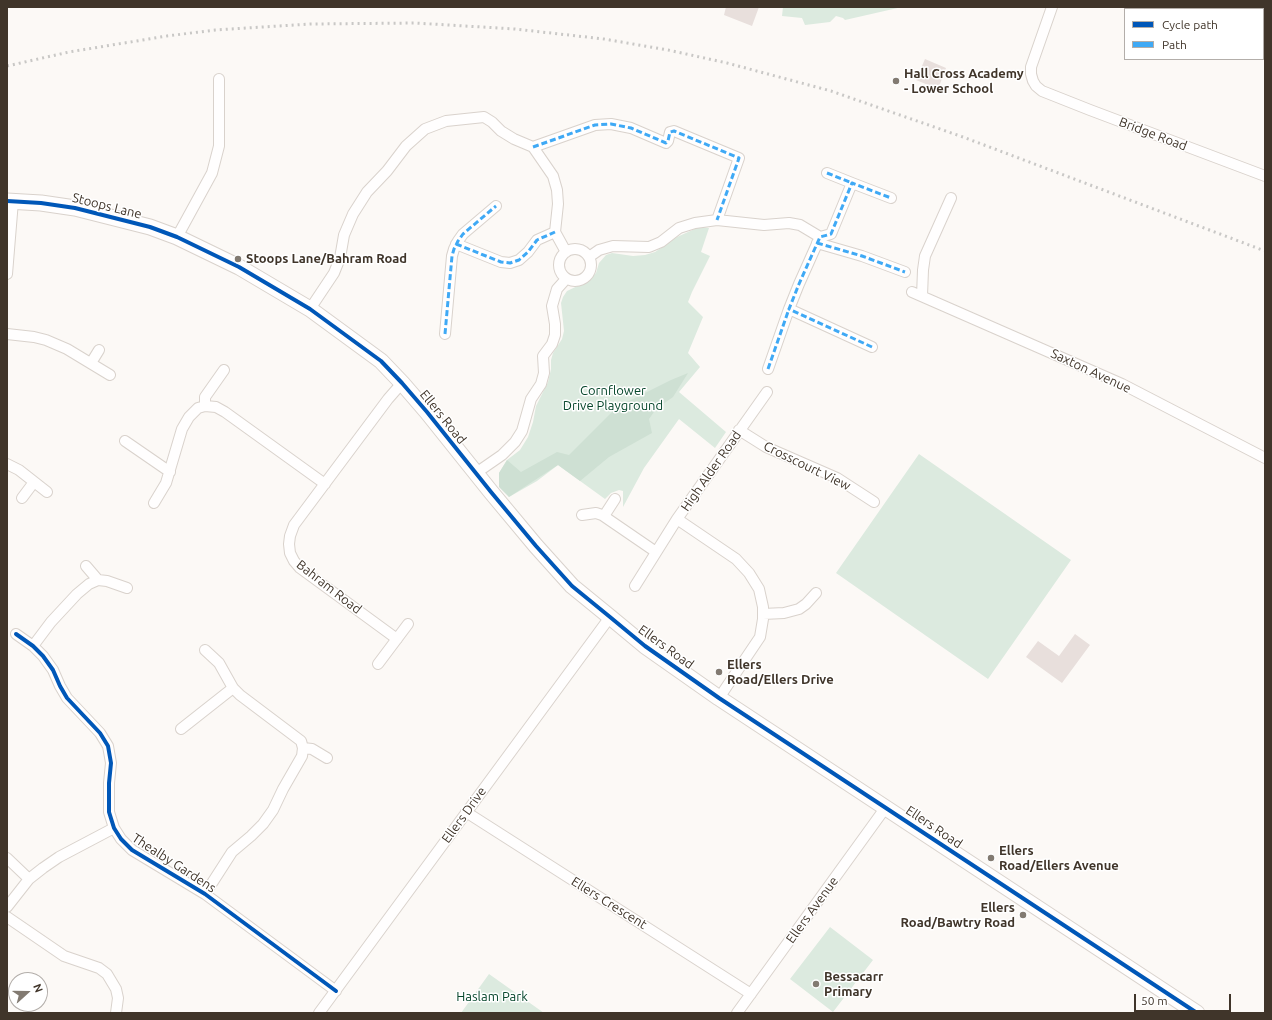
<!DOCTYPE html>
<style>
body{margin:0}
#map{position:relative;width:1272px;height:1020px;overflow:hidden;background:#fcf9f6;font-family:Ubuntu,sans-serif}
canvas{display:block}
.frame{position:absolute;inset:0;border:8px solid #40352a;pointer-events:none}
.legend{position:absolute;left:1124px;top:8px;width:140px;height:52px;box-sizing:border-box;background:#fff;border:1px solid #b3aeaa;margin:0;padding:5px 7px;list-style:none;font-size:12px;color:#40352a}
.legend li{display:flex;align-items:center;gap:8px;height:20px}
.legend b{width:20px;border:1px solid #b3aeaa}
.north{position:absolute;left:8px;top:972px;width:40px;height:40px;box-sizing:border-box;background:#fff;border:1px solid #b3aeaa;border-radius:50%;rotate:69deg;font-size:11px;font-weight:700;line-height:16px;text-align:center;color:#40352a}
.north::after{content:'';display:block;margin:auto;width:14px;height:18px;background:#827a71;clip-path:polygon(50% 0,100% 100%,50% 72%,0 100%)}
.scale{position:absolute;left:1134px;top:994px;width:97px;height:18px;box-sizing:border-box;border:2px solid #40352a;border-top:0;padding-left:5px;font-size:12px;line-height:14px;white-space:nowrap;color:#40352a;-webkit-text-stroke:3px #fff;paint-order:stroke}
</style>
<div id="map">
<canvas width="1272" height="1020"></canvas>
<div class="frame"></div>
<ul class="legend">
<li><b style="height:5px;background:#0057b8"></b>Cycle path</li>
<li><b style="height:5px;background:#3fa9f5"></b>Path</li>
</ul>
<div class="north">N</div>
<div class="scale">50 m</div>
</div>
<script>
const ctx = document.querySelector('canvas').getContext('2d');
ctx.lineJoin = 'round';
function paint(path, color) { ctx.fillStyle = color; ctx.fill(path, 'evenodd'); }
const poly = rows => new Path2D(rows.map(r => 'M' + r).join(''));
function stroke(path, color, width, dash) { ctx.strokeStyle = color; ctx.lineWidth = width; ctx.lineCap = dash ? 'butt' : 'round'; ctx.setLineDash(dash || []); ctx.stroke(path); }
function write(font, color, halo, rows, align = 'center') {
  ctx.font = font + ' Ubuntu,sans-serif'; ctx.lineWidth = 3; ctx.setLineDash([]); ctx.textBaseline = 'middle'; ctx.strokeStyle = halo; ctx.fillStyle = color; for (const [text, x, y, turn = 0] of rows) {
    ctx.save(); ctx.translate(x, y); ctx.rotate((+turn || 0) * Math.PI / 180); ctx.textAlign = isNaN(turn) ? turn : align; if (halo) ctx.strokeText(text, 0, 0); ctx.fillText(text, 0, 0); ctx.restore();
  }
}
paint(poly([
 [783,7,902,7,845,20,843,18,836,16,830,22,805,25,802,18,782,16],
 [699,227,709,228,701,252,710,256,692,292,688,302,703,317,688,353,700,367,679,392,726,432,715,448,679,419,644,468,623,507,623,491,619,490,611,493,605,499,558,465,537,481,509,497,499,473,507,460,520,450,528,437,533,422,536,406,548,382,551,369,551,360,553,353,562,339,564,331,561,303,563,297,567,291,588,281,596,273,599,263,606,255,612,253,633,256,645,255,655,252,677,237],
 [919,454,1071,560,988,679,836,573],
 [830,927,873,960,833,1012,790,979],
 [489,974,544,1013,461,1013]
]), '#dceadf');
paint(poly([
 [688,373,673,397,656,409,649,419,652,433,609,457,580,481,558,465,509,497,499,487,499,473,507,460,521,472,557,452,569,455,617,407,671,380]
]), '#cee0d3');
paint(poly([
 [726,7,759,7,752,26,724,15],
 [925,59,946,68,938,89,916,80],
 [1075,634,1090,645,1062,683,1026,657,1038,641,1059,656]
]), '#e8dfdc');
const street = poly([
 [1052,7,1031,67,1031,74,1033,81,1036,86,1042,91,1090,110,1265,176],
 [1197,7,1203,9],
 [1263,32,1265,33],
 [533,147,595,125,611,124,631,128,666,143,668,141,670,132,674,131,739,158,717,220],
 [827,173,852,183],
 [177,237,212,173,219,146,219,79],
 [820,237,799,284,789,309,872,347],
 [820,237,831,234,852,183,891,198],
 [817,243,862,256,905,272],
 [456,244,501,262,510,263,519,260,528,252,537,240,555,232],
 '559 265a16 16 0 1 1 32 0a16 16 0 1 1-32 0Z',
 [589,257,599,250,613,246,649,247,661,242,679,228,695,223,717,220,764,225,789,223,800,225,820,237],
 [7,274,13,201],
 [912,292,1122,384,1265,458],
 [922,296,923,270,925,256,951,198],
 [310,309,334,273,340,258,344,235,353,214,367,192,387,171,406,146,425,129,446,121,484,117,492,122,501,131,514,139,533,147,553,176,557,190,558,204,555,232,566,252],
 [7,334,34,337,46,340,67,349,110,375],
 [445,334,452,256,454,249,458,241,463,234,496,206],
 [91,363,99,350],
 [768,369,789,309],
 [205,406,205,397,224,370],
 [739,430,766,447,837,478,874,502],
 [125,441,170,472],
 [7,464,19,470,47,492],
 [476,473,502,455,515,442,522,431,531,399,541,384,544,373,543,356,552,344,555,335,555,324,552,306,557,289,566,279],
 [22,498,34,482],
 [154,503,166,483,182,429,189,417,198,408,205,406,216,407,225,412,325,484],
 [582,515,596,513,602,515,656,552],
 [604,516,615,499],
 [98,580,107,581,127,588],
 [635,586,677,519],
 [763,614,784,613,799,609,806,604,816,593],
 [16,634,33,646,43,656,53,670,60,686,67,698,100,733,108,746,111,763,109,783,109,812,114,828,121,839,132,850,205,894,336,991],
 [397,639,300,568,294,561,290,553,289,544,290,536,294,525,388,399,402,383],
 [33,646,51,622,77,594,89,584,98,580,86,566],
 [378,664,408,624],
 [719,698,760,637,763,619,763,607,759,589,749,573,736,559,677,519,767,392],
 [181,729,233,688],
 [303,748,312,749,327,758],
 [466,812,751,994],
 [7,858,29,879],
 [205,894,232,852,251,836,263,824,273,810,283,789,302,756,303,748,301,741,240,695,233,688,219,663,205,650],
 [7,907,29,879,43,868,59,857,114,828],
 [7,917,64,956,99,968,107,974,116,989,118,998,116,1013],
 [319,1013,610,617],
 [737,1013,886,807]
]);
const secondary = poly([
 [7,201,41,203,75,208,150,227,177,237,239,267,310,309,381,361,402,383,427,412,491,492,536,546,572,586,610,617,645,646,719,698,1197,1013]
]);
stroke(street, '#d9d2cc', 12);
stroke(secondary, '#d9d2cc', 17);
stroke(street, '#fffefe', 10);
stroke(secondary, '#fffefe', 15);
stroke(poly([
 [7,66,69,52,167,36,215,30,311,24,415,23,515,29,604,39,668,50,727,63,831,91,963,137,1265,251]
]), '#c9c8c6', 3, [2, 4]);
stroke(poly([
 [533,147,595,125,611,124,631,128,666,143,668,141,670,132,674,131,739,158,717,220],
 [827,173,852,183],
 [817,243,862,256,905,272],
 [456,244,501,262,510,263,519,260,528,252,537,240,555,232],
 [445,334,452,256,454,249,458,241,463,234,496,206],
 [872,347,789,309,799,284,820,237,831,234,852,183,891,198],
 [768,369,789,309]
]), '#3fa9f5', 3, [6, 3]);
stroke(poly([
 [7,201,41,203,75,208,150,227,177,237,239,267,310,309,381,361,402,383,427,412,491,492,536,546,572,586,610,617,645,646,719,698,1197,1013],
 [16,634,33,646,43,656,53,670,60,686,67,698,100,733,108,746,111,763,109,783,109,812,114,828,121,839,132,850,205,894,336,991]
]), '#0057b8', 4);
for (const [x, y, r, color] of [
 [896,81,4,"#827a71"],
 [238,259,4,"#827a71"],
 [719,672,4,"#827a71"],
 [991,858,4,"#827a71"],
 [1023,915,4,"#827a71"],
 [816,984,4,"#827a71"]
]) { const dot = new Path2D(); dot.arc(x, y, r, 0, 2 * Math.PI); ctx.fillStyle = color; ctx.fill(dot); stroke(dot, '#fff', 1.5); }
write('bold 13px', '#40352a', '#fff', [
 ["Hall Cross Academy",904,74],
 ["- Lower School",904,89],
 ["Stoops Lane/Bahram Road",246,259],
 ["Ellers",727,665],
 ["Road/Ellers Drive",727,680],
 ["Ellers",999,851],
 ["Road/Ellers Avenue",999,866],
 ["Ellers",1015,908,"right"],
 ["Road/Bawtry Road",1015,923,"right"],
 ["Bessacarr",824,977],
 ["Primary",824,992]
], 'left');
write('13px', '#40352a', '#fff', [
 ["Bridge Road",1153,134,21],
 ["Stoops Lane",107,206,14],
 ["Saxton Avenue",1091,371,25],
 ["Ellers Road",443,417,51],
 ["Crosscourt View",807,466,26],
 ["High Alder Road",711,471,-55],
 ["Bahram Road",329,587,38],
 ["Ellers Road",666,647,36],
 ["Ellers Drive",464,815,-54],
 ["Ellers Road",934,827,34],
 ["Thealby Gardens",174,863,33],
 ["Ellers Crescent",609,903,32],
 ["Ellers Avenue",812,910,-54]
]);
write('13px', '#07472c', '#fff', [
 ["Cornflower",613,391],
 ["Drive Playground",613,406],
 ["Haslam Park",492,997]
]);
</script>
